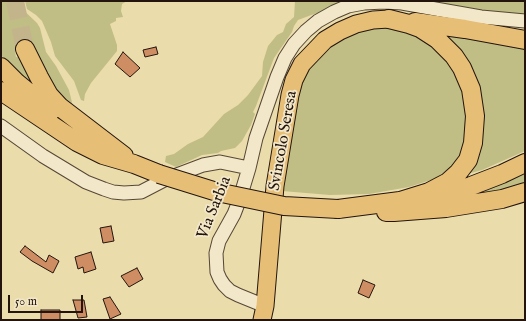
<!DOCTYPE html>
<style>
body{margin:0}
#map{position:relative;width:526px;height:321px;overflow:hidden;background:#ebdcac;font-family:"IM FELL English",serif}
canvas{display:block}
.frame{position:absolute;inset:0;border:2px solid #23150e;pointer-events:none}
.scale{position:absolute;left:8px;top:295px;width:75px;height:18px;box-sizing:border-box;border:2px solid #23150e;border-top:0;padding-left:5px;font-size:12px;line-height:14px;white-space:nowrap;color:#23150e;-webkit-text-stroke:3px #f2e8c9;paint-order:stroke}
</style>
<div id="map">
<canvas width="526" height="321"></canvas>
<div class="frame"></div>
<div class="scale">50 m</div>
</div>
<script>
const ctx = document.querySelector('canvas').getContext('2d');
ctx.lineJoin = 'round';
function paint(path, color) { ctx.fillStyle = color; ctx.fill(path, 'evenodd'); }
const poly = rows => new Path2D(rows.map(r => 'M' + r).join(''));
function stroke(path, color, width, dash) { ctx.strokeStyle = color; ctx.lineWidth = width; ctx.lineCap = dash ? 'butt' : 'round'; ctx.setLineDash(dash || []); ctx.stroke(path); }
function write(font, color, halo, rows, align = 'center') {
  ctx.font = font + ' "IM FELL English",serif'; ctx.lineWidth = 3.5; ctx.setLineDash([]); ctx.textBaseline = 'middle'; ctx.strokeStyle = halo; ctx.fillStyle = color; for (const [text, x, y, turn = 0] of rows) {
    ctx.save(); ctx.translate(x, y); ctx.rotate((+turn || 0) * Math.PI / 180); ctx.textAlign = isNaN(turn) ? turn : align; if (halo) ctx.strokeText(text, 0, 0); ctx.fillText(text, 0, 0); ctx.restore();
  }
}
paint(poly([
 [1,1,127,1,122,4,121,11,123,17,116,18,116,21,110,24,117,45,117,51,91,83,85,94,84,101,81,100,74,81,55,56,51,42,42,21,36,15,27,9,25,1,16,3,37,23,40,28,46,52,56,66,69,90,75,115,19,45,15,51,16,57,21,56,42,96,12,68,1,55],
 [295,1,348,1,324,12,314,14,298,20,294,26,292,32,274,58,256,106,253,112,255,114,251,125,242,141,235,148,221,151,218,153,202,155,176,167,165,162,166,156,174,154,188,144,203,137,224,114,238,105,248,95,262,76,263,62,268,46,277,35,283,32,286,24,294,17],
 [421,1,525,1,525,15,484,12],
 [375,27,401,28,433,44,457,73,466,103,467,140,463,153,450,168,434,179,409,187,369,194,330,195,282,191,300,84,307,71,334,43,361,29],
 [437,30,525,47,525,151,482,170,457,177,475,94],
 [525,170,525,183,504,189,471,195]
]), '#c0be84');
const building = poly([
 [156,47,158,54,145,57,143,50,156,47],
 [123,52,140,68,130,77,115,64,123,52],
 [111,226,114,241,103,243,100,228,111,226],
 [25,246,46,262,49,255,59,261,53,273,32,261,20,252,25,246],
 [91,252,96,269,84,273,83,267,78,269,75,257,91,252],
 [137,268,143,279,129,287,121,276,137,268],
 [363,280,375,285,369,298,358,293,363,280],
 [110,297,121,314,110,319,103,299,110,297],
 [73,300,84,300,87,317,78,318,73,300],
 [41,310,60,310,60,320,41,320,41,310]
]);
paint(building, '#ce8d62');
stroke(building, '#23150e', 1);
stroke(poly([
 [15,1,25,49]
]), '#c3b48c', 18, [18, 9]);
const tertiary = poly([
 [1,126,43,156,86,182,104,189,113,192,124,193,141,192,166,179,203,165,220,162,249,168],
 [265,306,238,295,230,291,224,285,220,279,217,272,216,253,219,241,234,214,239,201,249,168,256,138,277,77,285,58,294,44,306,31,318,21,334,12,348,6,364,3,384,2,402,3,481,17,525,21]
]);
const primary = poly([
 [262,320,265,306,275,186,290,95,294,80,302,64,325,40,340,31,356,24,373,20,389,19]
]);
const trunk = poly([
 [415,22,465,29,525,40],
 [25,49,39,77,49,95,60,107,124,156],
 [1,67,17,83,51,111],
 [1,91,77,142,103,155,134,164,159,174],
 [434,198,471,186,502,174,525,163],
 [338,209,400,201,429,192,448,182,458,173,468,160,473,143,475,116,471,89,462,68,454,56,437,39,420,28,409,24,389,19],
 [386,212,394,212,446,208,502,199,525,192]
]);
stroke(tertiary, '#554736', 15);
stroke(primary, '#23150e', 19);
stroke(trunk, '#23150e', 20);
stroke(tertiary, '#f2e8c9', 13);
stroke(primary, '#e6be76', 17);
stroke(trunk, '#e6be76', 18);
const trunkBridge = poly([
 [159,174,217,192,284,206,338,209]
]);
stroke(trunkBridge, '#23150e', 20, []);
stroke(trunkBridge, '#e6be76', 18);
write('16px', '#23150e', '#f2e8c9', [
 ["Svincolo Seresa",284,141,-80],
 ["Via Sarbia",215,208,-68]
]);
</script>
